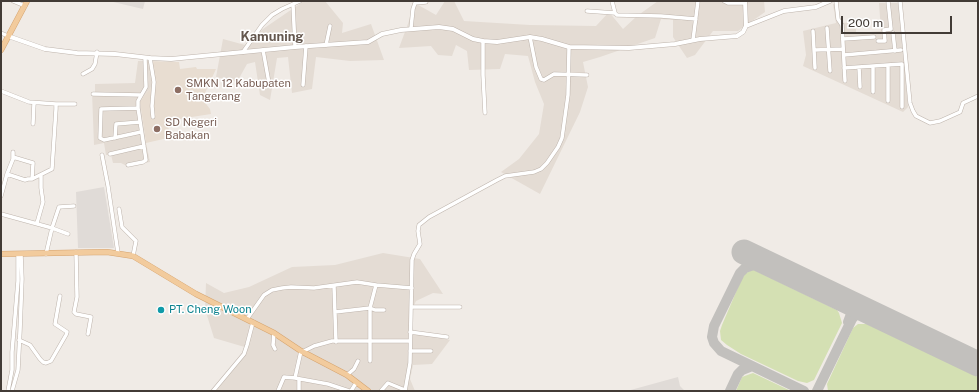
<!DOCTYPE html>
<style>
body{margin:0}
#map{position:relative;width:979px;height:392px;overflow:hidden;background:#f0ebe6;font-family:"Public Sans",sans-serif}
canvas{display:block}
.frame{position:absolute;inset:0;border:2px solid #423b36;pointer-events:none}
.scale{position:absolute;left:841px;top:16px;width:111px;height:18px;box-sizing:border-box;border:2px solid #423b36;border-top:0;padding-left:5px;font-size:12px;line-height:14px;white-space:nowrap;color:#423b36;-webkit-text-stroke:3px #fff;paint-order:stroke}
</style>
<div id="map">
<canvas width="979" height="392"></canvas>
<div class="frame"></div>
<div class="scale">200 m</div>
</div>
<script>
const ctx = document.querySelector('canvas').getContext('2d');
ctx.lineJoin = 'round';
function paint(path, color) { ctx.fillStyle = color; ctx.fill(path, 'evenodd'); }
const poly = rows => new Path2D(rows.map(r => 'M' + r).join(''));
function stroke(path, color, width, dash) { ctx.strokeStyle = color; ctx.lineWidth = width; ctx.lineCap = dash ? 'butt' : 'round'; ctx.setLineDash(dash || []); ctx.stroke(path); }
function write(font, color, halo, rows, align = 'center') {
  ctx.font = font + ' "Public Sans",sans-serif'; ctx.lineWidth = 3; ctx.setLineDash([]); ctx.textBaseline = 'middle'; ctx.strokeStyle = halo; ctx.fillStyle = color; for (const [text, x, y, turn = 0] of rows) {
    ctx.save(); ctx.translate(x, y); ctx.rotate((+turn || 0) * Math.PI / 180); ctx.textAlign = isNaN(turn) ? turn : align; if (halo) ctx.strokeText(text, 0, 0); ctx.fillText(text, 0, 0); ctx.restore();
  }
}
paint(poly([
 [304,1,325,1,343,23,342,33,371,24,384,60,350,61,316,57,312,89,292,93,288,57,277,58,270,100,260,95,255,62,247,64,237,82,216,77,223,39,245,45,263,29],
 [445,1,454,1,464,21,530,25,596,26,609,12,623,29,637,16,658,1,764,1,765,12,738,31,713,31,695,55,687,58,673,37,673,20,661,19,655,38,600,57,583,62,588,87,580,112,540,194,501,172,519,159,539,134,544,104,535,82,528,56,505,54,500,69,469,70,467,51,456,45,452,56,438,55,431,46,399,48,409,21,413,2,436,15],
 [838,3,840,19,843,23,856,22,856,33,881,31,879,3,899,3,908,107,903,112,803,66,806,55,803,31,836,23,833,4],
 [138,61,149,61,152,86,140,101,146,143,150,162,127,166,121,163,113,163,111,155,106,155,104,143,94,145,92,92,95,92,95,84,135,83],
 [383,253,420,259,443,294,433,293,416,301,409,316,414,332,450,340,432,364,413,365,410,379,415,391,213,391,220,380,238,363,248,348,214,338,205,309,206,283,224,293,249,287,292,267,335,265]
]), '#e4dcd4');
paint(poly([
 [109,1,145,1,143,9],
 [104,187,114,248,78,248,76,192],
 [678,377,680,386,685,391,627,391]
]), '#e0dbd7');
paint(poly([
 [149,61,179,62,180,69,196,67,197,69,216,69,205,93,203,100,210,109,211,114,166,121,172,137,146,143,140,101,152,86]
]), '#e8ddd1');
paint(poly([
 [752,270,754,270,837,310,839,313,842,323,814,380,807,383,798,381,741,354,727,345,721,340,720,331,722,325,742,278,746,273],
 [858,324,867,324,978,377,978,391,828,391,827,384,853,328],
 [753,373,791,391,736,391,742,377]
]), '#d4e0b3');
stroke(poly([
 [778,269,765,265,756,264,745,268,740,273,714,326,712,337,714,343,721,351,804,391],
 [842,299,851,306,851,314,848,322],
 [730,391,738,374,742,370,752,366],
 [817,391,852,319,857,313,862,312,868,313,878,316]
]), '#c2c0bd', 10);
stroke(poly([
 [744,252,978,364]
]), '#c2c0bd', 25);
const minor = poly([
 [13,1,25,6],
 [612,1,615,13,617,15,661,16,696,19],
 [724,1,728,3,745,3],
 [836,1,838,19,842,25,845,81],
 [900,1,910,103,913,111,916,116,930,123,940,121,960,112,963,103,978,96],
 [293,4,295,47],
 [587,11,615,13],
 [411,28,413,9,415,3,426,2],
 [827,28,830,71],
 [813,31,815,68],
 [1,33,8,36],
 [893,33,895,51],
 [530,37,536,67,541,79,544,80,554,74,587,75],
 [843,39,874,37],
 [693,40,698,1],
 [483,41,483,75,485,113],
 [878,41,885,41,884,30,891,29,888,1],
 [326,45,330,26],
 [263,50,269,83],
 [814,50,843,49],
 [243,52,262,25,272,15,282,9,300,1],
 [844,55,901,50],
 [150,58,154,82,152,106,153,117],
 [873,66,873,92],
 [859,67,860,87],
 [844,68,902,64,902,107],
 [83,74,92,69,95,64,97,52],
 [303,85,306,46],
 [1,91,29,102,56,104,56,109,52,169,32,179,28,179,25,180,7,174,1,196],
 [93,94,141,95],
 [888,101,888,65],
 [56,104,75,104],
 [138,108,101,109,100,138,104,140,141,132],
 [33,124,34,103],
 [115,138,116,124,140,122],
 [110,154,144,146],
 [102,155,108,186,118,253],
 [13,157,33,163,32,179],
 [128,165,143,162,146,160,138,108,138,101,146,87,145,58],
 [7,174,13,159,13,152],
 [119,209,122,227,136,241,133,256],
 [1,214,52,228,46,254],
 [37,223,43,202,41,188,41,175],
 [68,234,52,228,59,207,74,206],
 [76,252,77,297,74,312,76,314,91,317,88,334],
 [334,286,336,342],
 [411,307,460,307],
 [335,312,370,308,375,310,384,310],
 [247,319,264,295,272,290,282,288,291,287,314,288,357,282,376,285,412,288],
 [410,332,447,337],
 [274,333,273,345,275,349],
 [19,340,30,345,40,359,43,362,46,363,51,361,66,335,67,332,55,324,60,296],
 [301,351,295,378,328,384,349,391],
 [410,351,431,351],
 [302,352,314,346,332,341,410,341],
 [370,361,370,308,376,285],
 [347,375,354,369,358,361],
 [8,391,12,370,12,352,18,281,18,254],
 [12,391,18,370,20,331,22,279,21,254],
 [213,391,244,354,247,345,253,322],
 [278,391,284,377,295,378],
 [299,391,299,380],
 [351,391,356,383],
 [381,391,388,383,405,390],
 [405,391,410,363,412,260,414,254,420,244,418,231,419,225,429,217,497,180,505,176,534,172,541,169,547,163,558,147,562,138,568,95,569,47]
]);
const tertiary = poly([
 [746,26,784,11,816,7,830,1],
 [8,36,45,49,77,53,115,54,150,58,171,59,295,47,368,42,382,34,401,30,439,27,453,29,473,39,483,41,497,42,530,37,542,39,569,47,629,48,675,44,700,39,737,36,743,32,746,26,745,1]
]);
const primary = poly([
 [1,50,27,1],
 [1,254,107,252,133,256,196,294,274,333,301,351,347,375,368,391]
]);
stroke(minor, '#beb4ac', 4.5);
stroke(tertiary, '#beb4ac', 5);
stroke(primary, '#d5a470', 6);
stroke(minor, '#fff', 3.5);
stroke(tertiary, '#fff', 4);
stroke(primary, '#f2cb9d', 5);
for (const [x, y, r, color] of [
 [178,90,4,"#8d6e63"],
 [157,129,4,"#8d6e63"],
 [161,310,4,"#0f9aa8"]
]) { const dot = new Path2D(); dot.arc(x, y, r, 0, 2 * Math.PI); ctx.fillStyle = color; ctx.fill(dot); stroke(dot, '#fff', 1.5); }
write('11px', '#785e54', '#fff', [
 ["SMKN 12 Kabupaten",186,84],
 ["Tangerang",186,97],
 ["SD Negeri",165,123],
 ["Babakan",165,136]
], 'left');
write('11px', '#0d838f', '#fff', [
 ["PT. Cheng Woon",169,310]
], 'left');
write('bold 13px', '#64574e', '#fff', [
 ["Kamuning",272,37]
]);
</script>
